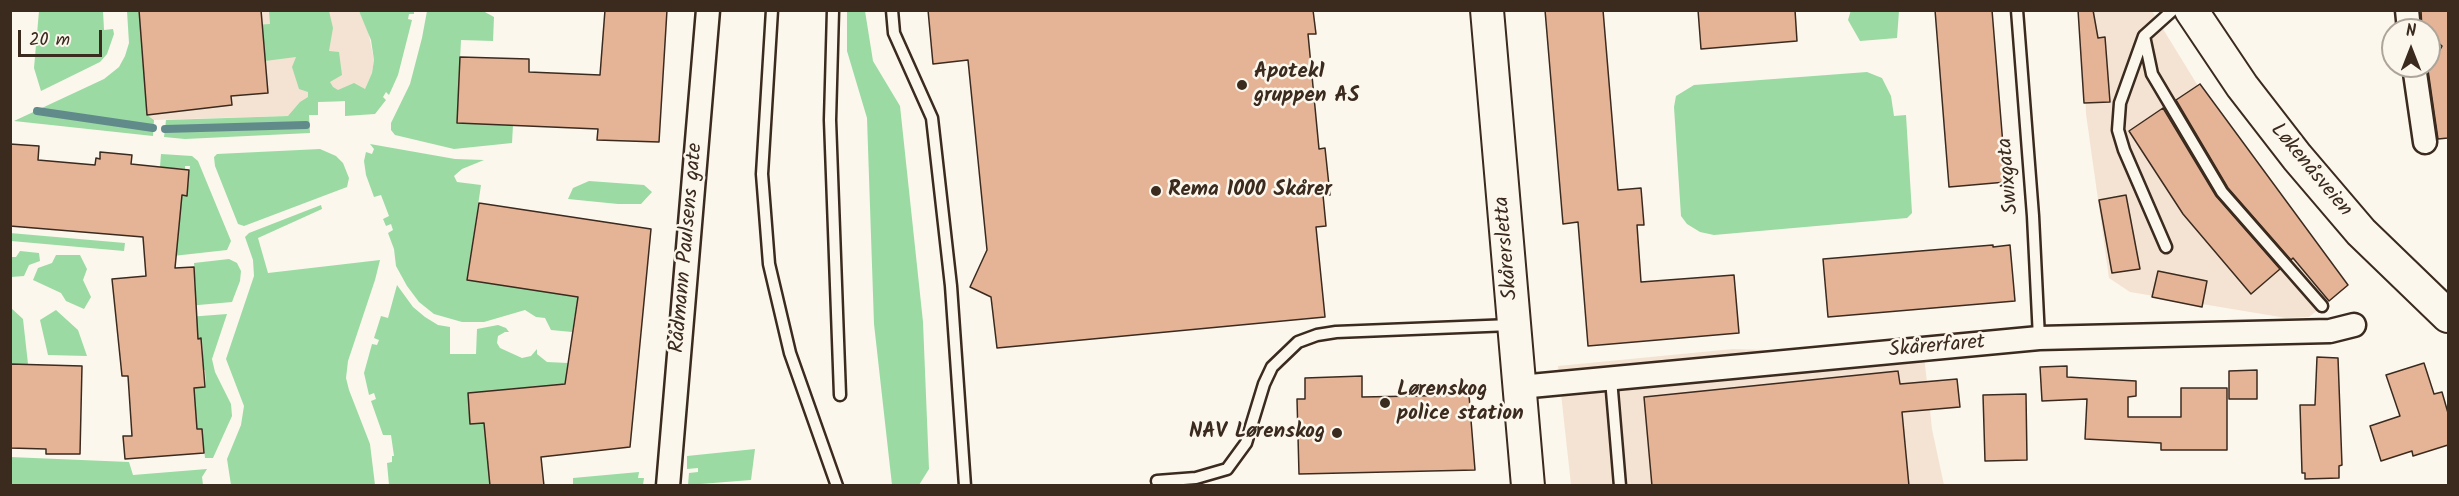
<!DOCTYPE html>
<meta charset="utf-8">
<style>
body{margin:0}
#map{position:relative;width:2459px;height:496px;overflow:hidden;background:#fbf7ec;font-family:Kalam,sans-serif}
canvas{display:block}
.frame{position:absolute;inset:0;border:12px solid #3b2a1e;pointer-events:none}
.north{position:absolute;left:2381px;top:18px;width:60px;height:60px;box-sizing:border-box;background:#fbf7ec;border:2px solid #aea59a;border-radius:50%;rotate:0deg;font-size:16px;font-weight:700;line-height:24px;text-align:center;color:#3b2a1e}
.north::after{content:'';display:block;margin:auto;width:21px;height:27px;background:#3b2a1e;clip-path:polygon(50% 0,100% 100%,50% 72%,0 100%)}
.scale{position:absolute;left:18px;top:30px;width:84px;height:27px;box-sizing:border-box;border:3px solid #3b2a1e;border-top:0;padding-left:8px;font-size:18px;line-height:21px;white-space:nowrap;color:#3b2a1e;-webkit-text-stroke:4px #fbf7ec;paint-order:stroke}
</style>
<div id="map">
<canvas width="2459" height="496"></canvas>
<div class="frame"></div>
<div class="north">N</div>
<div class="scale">20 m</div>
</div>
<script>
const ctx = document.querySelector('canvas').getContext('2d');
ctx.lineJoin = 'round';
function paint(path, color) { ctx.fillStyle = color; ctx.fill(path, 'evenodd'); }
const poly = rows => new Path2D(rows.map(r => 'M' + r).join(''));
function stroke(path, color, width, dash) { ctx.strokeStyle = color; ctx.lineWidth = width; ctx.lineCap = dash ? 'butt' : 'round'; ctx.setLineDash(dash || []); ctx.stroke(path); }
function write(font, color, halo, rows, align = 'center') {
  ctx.font = font + ' Kalam,sans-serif'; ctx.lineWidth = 5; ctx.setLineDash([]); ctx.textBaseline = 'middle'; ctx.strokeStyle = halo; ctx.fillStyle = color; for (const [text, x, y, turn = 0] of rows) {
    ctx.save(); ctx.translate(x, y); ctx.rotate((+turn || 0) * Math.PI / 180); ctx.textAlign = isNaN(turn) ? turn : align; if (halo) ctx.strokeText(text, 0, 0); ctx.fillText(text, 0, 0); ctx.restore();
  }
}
paint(poly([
 [222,11,359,11,368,31,374,60,372,73,365,89,356,101,318,102,318,115,154,120,147,115,232,105],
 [2082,11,2152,11,2198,86,2258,173,2348,286,2309,317,2286,318,2130,292,2109,278,2086,114],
 [1733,349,1924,355,1932,429,1944,485,1571,485,1558,366]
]), '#f4e3d2');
paint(poly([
 [1851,10,1899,11,1897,38,1860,41,1848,20],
 [39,11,103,11,104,30,113,29,114,34,107,54,100,62,41,91,34,68],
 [127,11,139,11,147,115,154,120,153,136,14,121,104,79,119,67,125,56,129,43],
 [269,11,329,11,333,28,329,51,339,52,342,75,330,82,333,87,338,90,354,83,365,89,372,73,374,60,371,40,359,11,414,11,414,14,409,14,408,19,412,20,398,75,389,95,386,92,383,97,386,100,375,114,345,116,345,101,318,102,318,115,309,115,310,133,185,139,164,137,166,120,288,116,300,102,308,97,308,92,299,89,292,67,296,57,265,61,255,25,270,24],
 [427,11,483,11,494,17,493,41,461,40,457,122,513,125,512,143,454,149,395,135,391,130,391,123,410,84,422,38],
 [847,11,865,11,873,61,900,106,923,322,929,469,919,485,892,485,874,324,867,118,847,51],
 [1867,72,1882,78,1891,96,1894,116,1906,115,1912,213,1907,218,1714,235,1700,232,1687,224,1681,216,1674,107,1676,96,1694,85],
 [370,144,455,159,484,160,462,169,454,176,457,182,481,185,467,280,578,297,572,332,551,330,545,318,536,317,525,310,484,322,462,322,434,314,419,302,407,286,396,266,394,249,388,233,393,230,391,224,386,226,383,219,389,216,381,195,374,197,366,175,364,161,366,152,372,154,374,149],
 [320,149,336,156,343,163,349,178,347,187,244,226,238,224,215,166,214,157,217,154],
 [161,154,192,156,198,161,231,241,227,250,173,256,178,195,187,196,190,166,185,166,185,169,160,167],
 [589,181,644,185,652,192,641,204,618,204,568,199,573,188],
 [321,205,322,209,258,238,268,273,380,260,375,280,348,361,346,378,349,390,370,444,375,485,231,485,227,459,241,425,244,406,226,359,254,276,253,260,245,237,249,233],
 [10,233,125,243,124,251,11,241],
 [20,251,39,253,40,261,29,265,24,276,11,277,11,257,16,257],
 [56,255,80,255,87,269,83,280,91,297,84,309,66,301,61,293,33,280,38,268,52,263],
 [229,259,237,263,241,271,240,281,232,302,187,306,186,295,196,294,194,263],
 [397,285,413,307,425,317,438,325,450,327,450,354,476,354,477,329,498,325,506,328,509,332,505,332,498,336,497,343,500,348,522,358,531,356,537,349,537,354,547,362,568,363,565,384,468,393,470,424,484,423,490,485,389,485,387,463,392,462,392,456,394,456,391,435,383,435,371,401,376,399,374,393,369,395,364,373,372,344,377,345,379,340,374,338,381,316,388,318],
 [10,307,23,319,28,364,11,364],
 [56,310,78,330,87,356,48,355,40,320],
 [227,314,212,359,215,372,231,404,232,416,213,458,205,458,202,430,197,429,194,388,206,387,205,370,200,370,203,354,202,339,198,339,188,317],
 [755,449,751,480,688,485,689,473,698,472,698,468,687,469,687,456],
 [10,457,129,462,133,475,207,469,202,477,203,485,11,485],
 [639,472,638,478,644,478,643,485,573,485,573,478]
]), '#9bdaa3');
stroke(poly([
 [37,111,153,128],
 [165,129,306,125]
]), '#618b8b', 8);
const building = poly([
 [139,10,261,10,268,93,231,96,232,105,147,115,139,10],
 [605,10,667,10,659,142,597,140,598,129,457,123,460,57,529,59,529,72,600,75,605,10],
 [928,10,1313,10,1316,34,1308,34,1319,149,1325,148,1330,195,1323,195,1326,226,1316,227,1325,317,997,348,991,297,970,287,987,250,968,60,933,64,928,10],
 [1545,10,1603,10,1618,190,1641,188,1644,225,1637,225,1641,282,1734,275,1739,333,1588,346,1578,222,1563,224,1545,10],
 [1698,10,1795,10,1797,41,1701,49,1698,10],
 [1935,10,1992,10,2006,182,1949,187,1935,10],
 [2078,10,2093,10,2098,38,2105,37,2110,102,2084,103,2078,10],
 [2421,10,2448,10,2448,138,2438,139,2428,70,2442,46,2429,35,2429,30,2422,30,2421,10],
 [2200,84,2348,285,2329,301,2293,258,2291,260,2228,188,2176,100,2200,84],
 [2163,108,2216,196,2280,269,2251,294,2183,214,2129,131,2163,108],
 [10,144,39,146,38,160,95,165,96,158,100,159,100,152,132,155,131,164,189,170,187,196,182,195,175,268,194,267,198,339,201,338,205,387,194,388,197,429,202,429,204,453,125,459,123,436,132,436,128,376,122,376,112,279,146,276,143,237,10,226,10,144],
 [2126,195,2140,269,2112,273,2099,200,2126,195],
 [479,203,651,229,630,447,541,457,544,486,490,486,484,423,470,424,468,393,565,384,578,297,467,280,479,203],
 [1993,245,1993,247,2010,245,2015,301,1828,317,1823,259,1993,245],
 [2158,271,2207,281,2202,307,2152,297,2158,271],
 [2317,357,2338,358,2342,465,2339,466,2339,478,2305,479,2305,473,2302,473,2300,405,2315,405,2317,357],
 [2424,363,2434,394,2442,392,2448,413,2448,445,2413,456,2412,451,2381,461,2370,426,2400,416,2386,375,2424,363],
 [10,364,82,366,80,454,46,454,46,449,10,448,10,364],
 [2067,366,2067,377,2136,381,2136,396,2128,397,2128,417,2181,417,2181,388,2227,388,2227,450,2161,450,2161,443,2085,439,2087,399,2042,401,2040,367,2067,366],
 [2257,370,2257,399,2229,399,2229,371,2257,370],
 [1898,371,1900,384,1957,379,1960,407,1902,412,1909,486,1652,486,1644,397,1898,371],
 [1362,376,1362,397,1469,395,1475,470,1299,474,1297,399,1305,399,1305,378,1362,376],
 [2026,394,2027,460,1985,461,1983,395,2026,394]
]);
paint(building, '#e5b497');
stroke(building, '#3b2a1e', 1.5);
const lane = poly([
 [772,10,762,174,769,264,790,353,837,486],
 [833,10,830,120,840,395],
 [892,10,894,33,932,118,951,286,965,486],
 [2017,10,2033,216,2039,338],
 [2173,10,2144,36,2152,74,2222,192,2322,306],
 [2144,36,2120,103,2118,130,2124,150,2166,247],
 [1611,379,1620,486],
 [1157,481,1196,478,1227,469,1246,443,1264,384,1272,367,1298,342,1317,335,1336,332,1511,325]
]);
const street = poly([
 [2407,10,2409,30],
 [2414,66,2425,142],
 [1520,387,2039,338,2330,331,2354,325],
 [668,486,708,10]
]);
const secondary = poly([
 [1487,10,1528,486],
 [2191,10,2242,86,2297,157,2361,232,2448,316]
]);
stroke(lane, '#3b2a1e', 15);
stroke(street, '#3b2a1e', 27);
stroke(secondary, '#3b2a1e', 36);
stroke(lane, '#fbf7ec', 10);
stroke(street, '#fbf7ec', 22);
stroke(secondary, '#fbf7ec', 32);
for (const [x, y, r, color] of [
 [1242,85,6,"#3b2a1e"],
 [1156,191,6,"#3b2a1e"],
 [1385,403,6,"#3b2a1e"],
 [1337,433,6,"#3b2a1e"]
]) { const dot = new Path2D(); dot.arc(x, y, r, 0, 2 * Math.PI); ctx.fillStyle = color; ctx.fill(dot); stroke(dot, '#fbf7ec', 2); }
write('bold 21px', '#3b2a1e', '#fbf7ec', [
 ["Apotek1",1254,73],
 ["gruppen AS",1254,97],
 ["Rema 1000 Skårer",1168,191],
 ["Lørenskog",1397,391],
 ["police station",1397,415],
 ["NAV Lørenskog",1325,433,"right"]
], 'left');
write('21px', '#3b2a1e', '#fbf7ec', [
 ["Løkenåsveien",2310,171,50],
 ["Swixgata",2010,176,-95],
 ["Rådmann Paulsens gate",688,248,-85],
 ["Skårersletta",1508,248,-95],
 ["Skårerfaret",1937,348,-5]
]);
</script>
